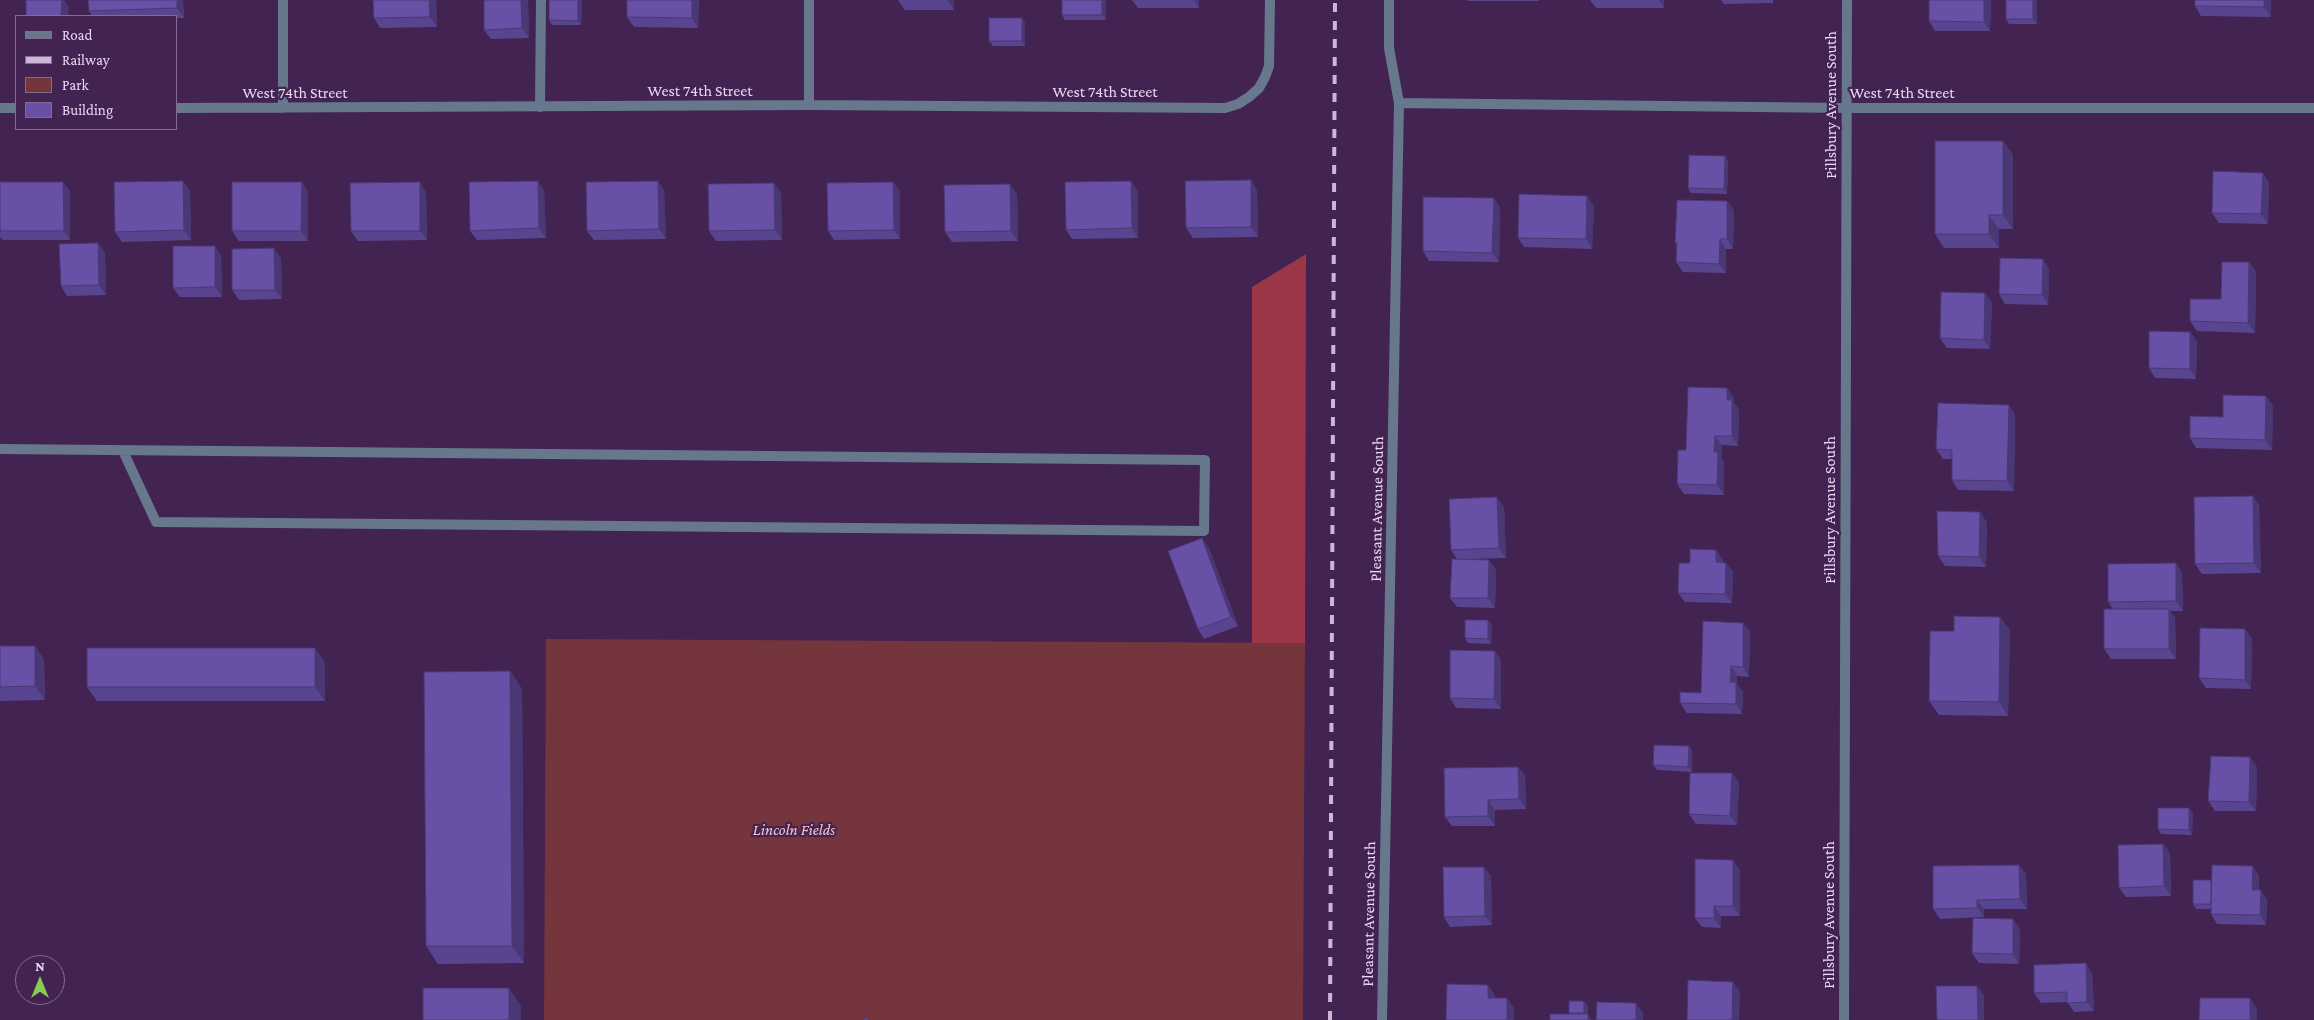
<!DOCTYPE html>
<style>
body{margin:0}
#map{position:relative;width:2314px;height:1020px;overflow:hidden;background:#422351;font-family:"Crimson Pro",serif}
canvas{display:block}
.legend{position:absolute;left:15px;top:15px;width:162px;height:115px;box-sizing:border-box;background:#422351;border:1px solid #856b92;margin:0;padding:6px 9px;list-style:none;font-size:15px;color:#ead8f4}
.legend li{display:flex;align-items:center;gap:10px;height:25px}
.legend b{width:25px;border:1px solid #856b92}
.north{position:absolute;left:15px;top:955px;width:50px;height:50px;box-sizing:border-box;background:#422351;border:1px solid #856b92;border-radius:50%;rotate:0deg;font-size:14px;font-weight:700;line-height:20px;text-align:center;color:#ead8f4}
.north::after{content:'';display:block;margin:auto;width:18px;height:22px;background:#85cf4c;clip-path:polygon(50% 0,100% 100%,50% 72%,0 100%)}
</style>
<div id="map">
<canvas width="2314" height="1020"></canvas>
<ul class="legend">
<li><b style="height:6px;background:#67788d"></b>Road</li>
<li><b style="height:6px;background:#ccb7d7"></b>Railway</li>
<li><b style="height:14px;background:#75353d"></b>Park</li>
<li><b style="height:14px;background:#6850a6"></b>Building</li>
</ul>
<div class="north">N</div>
</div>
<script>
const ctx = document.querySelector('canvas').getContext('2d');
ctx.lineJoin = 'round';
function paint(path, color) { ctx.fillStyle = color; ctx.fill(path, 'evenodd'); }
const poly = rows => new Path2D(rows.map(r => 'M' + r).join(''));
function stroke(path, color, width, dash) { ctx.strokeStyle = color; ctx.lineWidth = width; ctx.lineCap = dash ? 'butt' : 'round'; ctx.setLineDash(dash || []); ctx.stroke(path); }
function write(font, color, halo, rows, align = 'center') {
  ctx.font = font + ' "Crimson Pro",serif'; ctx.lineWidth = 4.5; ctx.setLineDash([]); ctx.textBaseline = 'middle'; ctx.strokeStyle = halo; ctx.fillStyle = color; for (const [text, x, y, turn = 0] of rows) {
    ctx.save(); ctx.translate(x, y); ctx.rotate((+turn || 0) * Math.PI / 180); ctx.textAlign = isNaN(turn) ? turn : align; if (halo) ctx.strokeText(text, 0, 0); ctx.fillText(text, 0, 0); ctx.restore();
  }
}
paint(poly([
 [546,639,1305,643,1303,1020,544,1020]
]), '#75353d');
paint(poly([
 [1306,254,1305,643,1252,643,1252,287]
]), '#9b3747');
stroke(poly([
 [540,107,541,0],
 [0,449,1205,460,1204,531,156,522,123,451]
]), '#67788d', 10);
stroke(poly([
 [809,0,809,105],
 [1399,103,1846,108,2314,108],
 [0,108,16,108],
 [176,108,809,105,1225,108,1238,104,1249,97,1259,88,1265,77,1269,66,1270,0],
 [283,108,283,0],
 [1382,1020,1399,103,1389,48,1389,0],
 [1844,1020,1847,0]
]), '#67788d', 10);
stroke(poly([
 [1330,1020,1335,0]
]), '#ccb7d7', 4, [9, 9]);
paint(poly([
 [88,0,183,0,184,18,176,18,176,16,92,16,89,11],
 [373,0,436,0,437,27,380,28,374,18],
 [484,0,528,0,529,38,491,39,484,30],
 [549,0,582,0,581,25,552,25,549,20],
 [699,0,698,28,634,27,627,17],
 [898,0,954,0,954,10,905,10],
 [1106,0,1106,20,1065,20,1062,15],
 [1132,0,1199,0,1199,8,1138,8],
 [1467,0,1539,0,1539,1,1468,1],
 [1590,0,1664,0,1664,8,1596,8],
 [1721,0,1773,0,1773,3,1724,4],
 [1929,0,1991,0,1990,31,1935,31,1929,21],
 [2037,0,2037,24,2009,24,2006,19],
 [2271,0,2271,17,2201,16,2195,6],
 [1022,18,1025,23,1025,46,993,46,989,41],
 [2003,141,2013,155,2013,229,1999,229,1999,248,1944,248,1935,234],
 [1725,156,1728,161,1727,194,1691,193,1688,188],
 [183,181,190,191,191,240,122,242,115,232],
 [0,182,70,191,70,240,3,240,0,237],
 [893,182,900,192,900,239,834,240,828,231],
 [2269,182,2268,224,2219,223,2212,213],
 [544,190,546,238,477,240,470,231],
 [664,190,666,239,594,240,587,231],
 [1257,190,1258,237,1193,238,1186,228],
 [1138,191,1138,238,1072,239,1066,230],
 [308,192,308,241,239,241,232,231],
 [426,192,427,240,358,241,351,231],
 [781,193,782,240,716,241,709,231],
 [1017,194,1018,241,952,242,945,232],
 [1494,198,1500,208,1499,262,1429,261,1423,251],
 [1727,201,1734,211,1733,249,1726,249,1726,273,1683,272,1676,262,1677,246,1675,243],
 [1594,206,1592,249,1524,247,1518,238],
 [98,243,105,253,106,295,67,296,61,286],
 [221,255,222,297,180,297,173,288],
 [281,258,282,299,239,300,232,290],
 [2043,259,2049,269,2048,305,2005,304,1999,294],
 [2249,262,2256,272,2255,333,2197,331,2190,321,2221,299],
 [1985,293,1992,303,1990,349,1947,348,1940,338],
 [2190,332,2197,341,2196,379,2155,378,2149,368],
 [2266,396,2273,406,2272,450,2196,448,2190,438,2223,417],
 [1734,398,1734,403,1739,410,1738,446,1722,445,1721,457,1724,462,1724,495,1684,494,1677,484,1686,450],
 [2015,414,2014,491,1958,490,1952,480,1952,459,1943,459,1936,449],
 [2253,496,2259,505,2261,573,2202,574,2195,564],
 [1504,507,1506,558,1470,559,1496,569,1495,608,1457,607,1450,598,1457,559,1451,550],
 [1987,522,1986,567,1945,566,1938,556],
 [1209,548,1238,626,1204,639,1198,629],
 [1716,550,1723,560,1723,562,1726,563,1733,572,1732,603,1685,602,1678,593,1690,563],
 [2176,563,2182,573,2183,611,2170,611,2175,618,2176,659,2111,659,2104,649,2113,609,2108,602],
 [1743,623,1750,632,1749,677,1737,676,1737,684,1743,692,1742,714,1687,713,1680,703,1701,693],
 [1492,625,1491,644,1468,643,1465,638],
 [2245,629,2252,639,2251,689,2206,688,2199,678],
 [2010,630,2008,716,1939,715,1929,701],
 [0,646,35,646,44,660,45,700,0,701],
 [1501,660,1501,709,1456,708,1450,698],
 [325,662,325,701,97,701,87,687],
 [510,671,522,689,524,963,438,964,426,946],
 [1689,746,1692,751,1692,772,1657,770,1653,765],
 [1518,767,1525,776,1526,809,1495,810,1495,826,1452,826,1445,817],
 [2257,767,2256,811,2215,811,2208,801],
 [1732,773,1739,783,1737,825,1696,824,1689,814],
 [2193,813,2192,835,2161,834,2158,829],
 [2163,844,2170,853,2171,896,2126,897,2119,888],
 [2019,865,2026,874,2027,909,1984,909,1984,917,1940,919,1933,909],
 [1740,870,1740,916,1721,916,1721,928,1702,927,1695,918],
 [1491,876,1492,925,1450,927,1444,917],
 [2259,876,2259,890,2267,900,2266,925,2217,924,2211,914,2211,909,2196,909,2193,904,2211,880],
 [2013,919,2020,929,2019,964,1979,963,1972,953],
 [2092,973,2094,1011,2074,1012,2067,1002,2041,1003,2034,993],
 [1584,1001,1588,1006,1588,1015,1591,1020,1571,1014,1569,1013]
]), '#59458f');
paint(poly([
 [62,0,64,0,69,7,68,16,61,16],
 [177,0,183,0,184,18,177,8],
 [429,0,436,0,437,27,430,17],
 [521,0,528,0,529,38,522,28],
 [578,0,582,0,581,25,578,21],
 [692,0,699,0,698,28,692,18],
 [947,0,954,0,954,10],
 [1102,0,1106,0,1106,20,1102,15],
 [1194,0,1199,0,1199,8],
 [1659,0,1664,0,1664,8],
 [1984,0,1991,0,1990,31,1984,22],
 [2033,0,2037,0,2037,24,2033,19],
 [2264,0,2271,0,2271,17,2264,7],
 [1022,18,1025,23,1025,46,1022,41],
 [2003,141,2013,155,2013,229,2003,215],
 [1725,156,1728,161,1727,194,1724,189],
 [2263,173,2269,182,2268,224,2261,214],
 [1251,180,1257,190,1258,237,1251,227],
 [183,181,190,191,191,240,184,230],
 [538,181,544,190,546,238,539,228],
 [658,181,664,190,666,239,659,229],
 [1131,181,1138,191,1138,238,1132,228],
 [63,182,70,191,70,240,64,231],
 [302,182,308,192,308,241,301,231],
 [420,182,426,192,427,240,420,231],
 [893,182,900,192,900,239,894,230],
 [774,183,781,193,782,240,775,230],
 [1010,184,1017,194,1018,241,1011,231],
 [1587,196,1594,206,1592,249,1586,239],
 [1494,198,1500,208,1499,262,1492,253],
 [1727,201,1734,211,1733,249,1727,239],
 [1989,215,1999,229,1999,248,1989,234],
 [1720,239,1726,249,1726,273,1719,264],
 [98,243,105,253,106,295,99,285],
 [215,246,221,255,222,297,215,287],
 [274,248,281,258,282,299,275,290],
 [2043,259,2049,269,2048,305,2042,295],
 [2249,262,2256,272,2255,333,2248,323],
 [1985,293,1992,303,1990,349,1984,340],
 [2190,332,2197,341,2196,379,2190,369],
 [1727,388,1734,398,1734,402,1739,410,1738,446,1732,436,1727,400],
 [2266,396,2273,406,2272,450,2265,440],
 [2009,405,2015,414,2014,491,2007,481],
 [1715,436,1722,445,1721,457,1724,462,1724,495,1717,485,1714,452],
 [2253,496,2259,505,2261,573,2254,563],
 [1497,497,1504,507,1506,558,1499,548],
 [1980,512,1987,522,1986,567,1979,557],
 [1202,538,1209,548,1238,626,1231,617],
 [1716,550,1723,560,1723,572,1716,562],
 [1489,560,1496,569,1495,608,1488,598],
 [1726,563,1733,572,1732,603,1725,594],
 [2176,563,2182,573,2183,611,2176,601],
 [2169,609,2175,618,2176,659,2169,649],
 [2000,617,2010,630,2008,716,1999,702],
 [1488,620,1492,625,1491,644,1488,639],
 [1743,623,1750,632,1749,677,1743,667],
 [2245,629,2252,639,2251,689,2245,680],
 [35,646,44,660,45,700,35,686],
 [315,648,325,662,325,701,315,687],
 [1495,651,1501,660,1501,709,1494,699],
 [1731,666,1737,676,1737,684,1743,692,1742,714,1736,704,1730,682],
 [510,671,522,689,524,963,512,946],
 [1689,746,1692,751,1692,772,1688,767],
 [2250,757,2257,767,2256,811,2249,802],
 [1518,767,1525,776,1526,809,1519,799],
 [1732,773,1739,783,1737,825,1730,816],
 [1488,800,1495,810,1495,826,1488,816],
 [2189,808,2193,813,2192,835,2189,830],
 [2163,844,2170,853,2171,896,2164,886],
 [1733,860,1740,870,1740,916,1733,906],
 [2019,865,2026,874,2027,909,2020,899],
 [2253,866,2259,876,2259,900,2252,890],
 [1484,867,1491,876,1492,925,1485,916],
 [2261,890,2267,900,2266,925,2260,915],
 [1977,900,1984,909,1984,917,1977,908],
 [1714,906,1721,916,1721,928,1714,918],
 [2013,919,2020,929,2019,964,2013,954],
 [2086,963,2092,973,2094,1011,2087,1002],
 [1733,982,1740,992,1739,1020,1732,1020],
 [1488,985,1495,995,1495,1007,1488,998],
 [1977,986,1984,995,1984,1020,1978,1020],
 [509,988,521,1006,521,1020,509,1020],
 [1507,998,1514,1008,1514,1020,1507,1020],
 [2250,998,2257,1008,2257,1020,2250,1020],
 [1584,1001,1588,1006,1588,1015,1591,1020,1588,1020,1588,1017,1584,1013],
 [1636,1003,1643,1013,1643,1020,1636,1020]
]), '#493874');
const building = poly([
 [26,0,62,0,61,16,26,16,26,0],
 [88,0,177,0,177,8,89,11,88,0],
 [373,0,429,0,430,17,374,18,373,0],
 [484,0,521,0,522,28,484,30,484,0],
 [549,0,578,0,578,21,549,20,549,0],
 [627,0,692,0,692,18,627,17,627,0],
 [1062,0,1102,0,1102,15,1062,15,1062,0],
 [1929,0,1984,0,1984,22,1929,21,1929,0],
 [2006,0,2033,0,2033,19,2006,19,2006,0],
 [2195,0,2264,0,2264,7,2195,6,2195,0],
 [989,18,1022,18,1022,41,989,41,989,18],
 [1935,141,2003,141,2003,215,1989,215,1989,234,1935,234,1935,141],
 [1689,155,1725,156,1724,189,1688,188,1689,155],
 [2213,171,2263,173,2261,214,2212,213,2213,171],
 [1251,180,1251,227,1186,228,1185,181,1251,180],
 [183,181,184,230,115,232,114,182,183,181],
 [538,181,539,228,470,231,469,182,538,181],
 [658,181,659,229,587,231,586,182,658,181],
 [1131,181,1132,228,1066,230,1065,182,1131,181],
 [0,182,63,182,64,231,0,231,0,182],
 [232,182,302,182,301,231,232,231,232,182],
 [420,182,420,231,351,231,350,183,420,182],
 [893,182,894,230,828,231,827,183,893,182],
 [774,183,775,230,709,231,708,184,774,183],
 [1010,184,1011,231,945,232,944,185,1010,184],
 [1519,194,1587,196,1586,239,1518,238,1519,194],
 [1423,197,1494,198,1492,253,1423,251,1423,197],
 [1677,200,1727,201,1727,239,1720,239,1719,264,1676,262,1677,243,1675,243,1677,200],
 [98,243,99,285,61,286,59,244,98,243],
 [173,246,215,246,215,287,173,288,173,246],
 [274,248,275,290,232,290,232,249,274,248],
 [2000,258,2043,259,2042,295,1999,294,2000,258],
 [2222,262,2249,262,2248,323,2190,321,2190,299,2221,299,2222,262],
 [1941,292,1985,293,1984,340,1940,338,1941,292],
 [2149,331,2190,332,2190,369,2149,368,2149,331],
 [1688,387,1727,388,1727,400,1732,400,1732,436,1715,436,1714,452,1718,452,1717,485,1677,484,1678,450,1686,450,1688,387],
 [2223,395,2266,396,2265,440,2190,438,2190,416,2223,417,2223,395],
 [1938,403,2009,405,2007,481,1952,480,1952,450,1936,449,1938,403],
 [2253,496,2254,563,2195,564,2194,497,2253,496],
 [1497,497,1499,548,1451,550,1449,499,1497,497],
 [1937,511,1980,512,1979,557,1938,556,1937,511],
 [1202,538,1231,617,1198,629,1168,551,1202,538],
 [1690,549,1716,550,1716,562,1726,563,1725,594,1678,593,1679,563,1690,563,1690,549],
 [1452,559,1489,560,1488,598,1450,598,1452,559],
 [2176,563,2176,601,2108,602,2108,564,2176,563],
 [2104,609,2169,609,2169,649,2104,649,2104,609],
 [1954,616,2000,617,1999,702,1929,701,1930,631,1954,631,1954,616],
 [1465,620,1488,620,1488,639,1465,638,1465,620],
 [1703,621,1743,623,1743,667,1731,666,1730,682,1736,682,1736,704,1680,703,1680,692,1701,693,1703,621],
 [2200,628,2245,629,2245,680,2199,678,2200,628],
 [0,646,35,646,35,686,0,687,0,646],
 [87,648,315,648,315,687,87,687,87,648],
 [1450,650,1495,651,1494,699,1450,698,1450,650],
 [510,671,512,946,426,946,424,672,510,671],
 [1654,745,1689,746,1688,767,1653,765,1654,745],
 [2211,756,2250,757,2249,802,2208,801,2211,756],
 [1518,767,1519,799,1488,800,1488,816,1445,817,1444,768,1518,767],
 [1690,773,1732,773,1730,816,1689,814,1690,773],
 [2158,808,2189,808,2189,830,2158,829,2158,808],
 [2163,844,2164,886,2119,888,2118,845,2163,844],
 [1695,859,1733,860,1733,906,1714,906,1714,918,1695,918,1695,859],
 [2019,865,2020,899,1977,900,1977,908,1933,909,1933,866,2019,865],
 [2212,865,2253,866,2252,890,2261,890,2260,915,2211,914,2212,865],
 [1443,867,1484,867,1485,916,1444,917,1443,867],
 [2193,880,2211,880,2211,904,2193,904,2193,880],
 [1973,918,2013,919,2013,954,1972,953,1973,918],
 [2086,963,2087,1002,2067,1003,2067,992,2034,993,2034,965,2086,963],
 [1688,980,1733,982,1732,1020,1687,1020,1688,980],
 [1447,984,1488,985,1488,998,1507,998,1507,1020,1446,1020,1447,984],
 [1936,986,1977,986,1978,1020,1937,1020,1936,986],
 [423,988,509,988,509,1020,423,1020,423,988],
 [2200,998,2250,998,2250,1020,2199,1020,2200,998],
 [1569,1001,1584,1001,1584,1013,1569,1013,1569,1001],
 [1597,1002,1636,1003,1636,1020,1596,1020,1597,1002],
 [1550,1014,1588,1014,1588,1020,1550,1020,1550,1014],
 [866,1017,869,1020,863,1020,866,1017]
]);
paint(building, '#6850a6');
stroke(building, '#493874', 1);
write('16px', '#ead8f4', '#422351', [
 ["West 74th Street",700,91],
 ["West 74th Street",1105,92],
 ["West 74th Street",295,93],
 ["West 74th Street",1902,93],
 ["Pillsbury Avenue South",1831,105,-90],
 ["Pleasant Avenue South",1377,509,-89],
 ["Pillsbury Avenue South",1830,510,-90],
 ["Pleasant Avenue South",1369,914,-89],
 ["Pillsbury Avenue South",1829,915,-90]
]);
write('italic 16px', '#fdc4c8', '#422351', [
 ["Lincoln Fields",794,830]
]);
</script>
